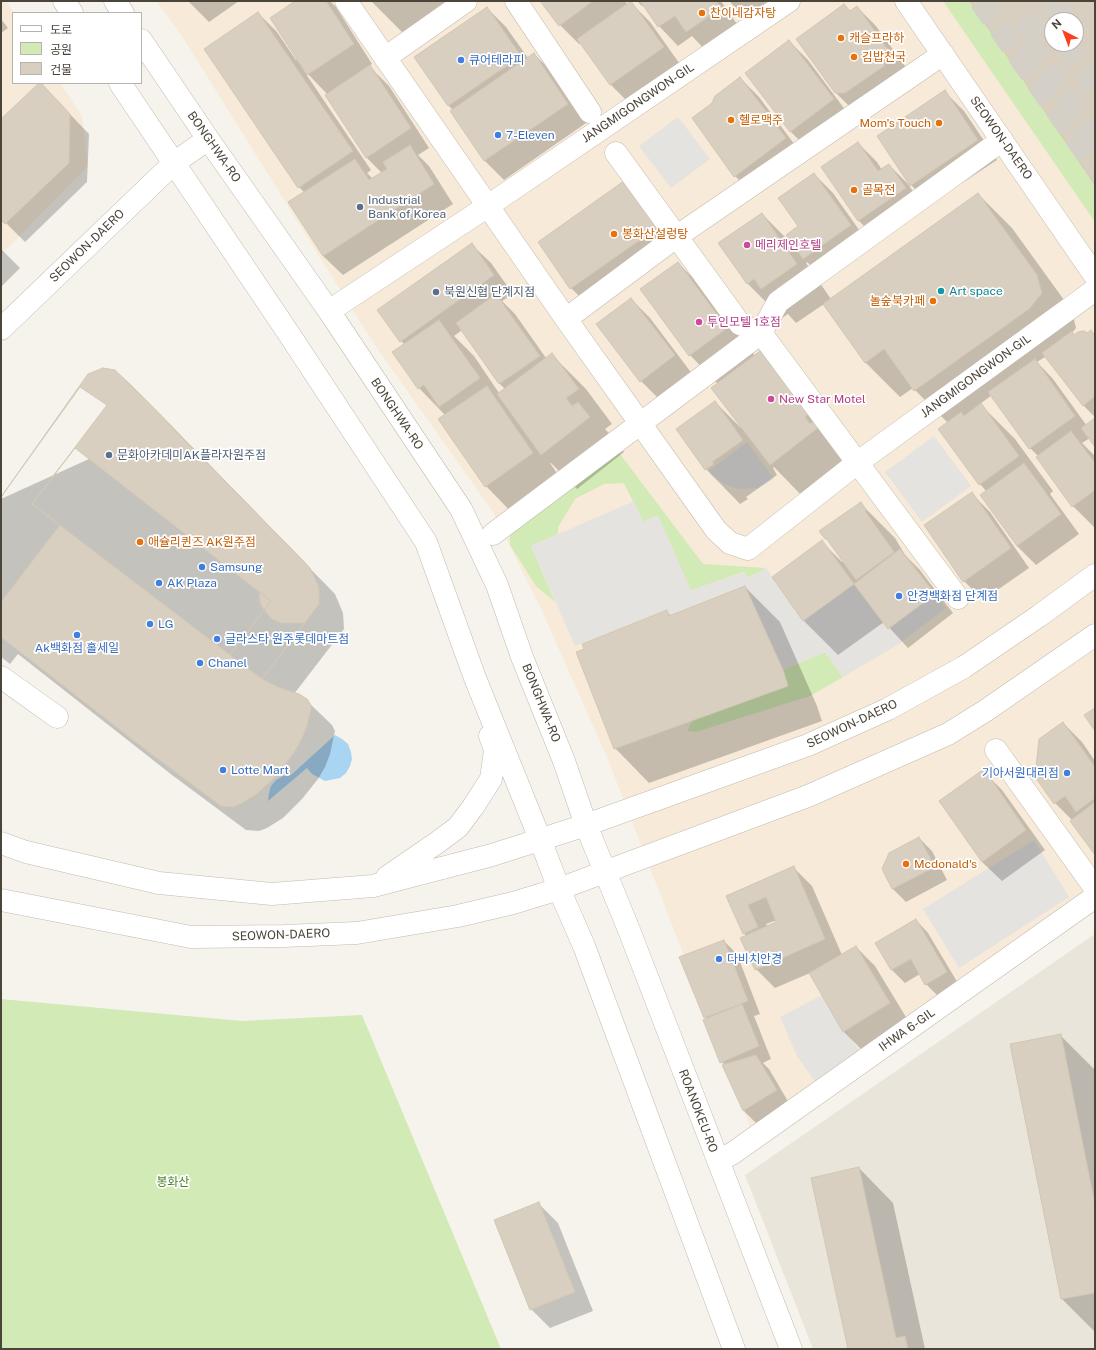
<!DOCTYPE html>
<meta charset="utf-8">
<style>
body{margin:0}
#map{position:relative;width:1096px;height:1350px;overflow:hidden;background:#f6f3ec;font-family:"Public Sans","Noto Sans KR",sans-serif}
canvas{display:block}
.frame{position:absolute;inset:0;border:2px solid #4b4439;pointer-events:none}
.legend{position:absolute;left:12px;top:12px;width:130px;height:72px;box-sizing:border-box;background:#fff;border:1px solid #b7b4b0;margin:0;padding:5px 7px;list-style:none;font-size:12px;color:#4b4439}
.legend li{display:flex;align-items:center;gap:8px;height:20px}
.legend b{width:20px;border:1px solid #b7b4b0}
.north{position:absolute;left:1044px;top:12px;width:40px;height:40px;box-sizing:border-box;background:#fff;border:1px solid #b7b4b0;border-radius:50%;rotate:318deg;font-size:11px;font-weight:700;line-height:16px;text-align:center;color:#4b4439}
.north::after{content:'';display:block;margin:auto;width:14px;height:18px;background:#fc3f1d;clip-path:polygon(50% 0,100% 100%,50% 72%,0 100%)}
</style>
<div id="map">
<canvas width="1096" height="1350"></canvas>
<div class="frame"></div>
<ul class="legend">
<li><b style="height:5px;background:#fff"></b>도로</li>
<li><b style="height:11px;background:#d2eab5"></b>공원</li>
<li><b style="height:11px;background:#d8cfc1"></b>건물</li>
</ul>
<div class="north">N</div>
</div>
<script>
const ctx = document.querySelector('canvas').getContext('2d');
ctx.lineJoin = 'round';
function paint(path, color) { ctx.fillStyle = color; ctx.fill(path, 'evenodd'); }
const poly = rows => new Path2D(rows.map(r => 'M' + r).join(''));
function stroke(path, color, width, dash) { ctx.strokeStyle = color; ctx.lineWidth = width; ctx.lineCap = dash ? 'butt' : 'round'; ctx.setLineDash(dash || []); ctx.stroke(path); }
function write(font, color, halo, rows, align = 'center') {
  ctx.font = font + ' "Public Sans","Noto Sans KR",sans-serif'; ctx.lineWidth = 3.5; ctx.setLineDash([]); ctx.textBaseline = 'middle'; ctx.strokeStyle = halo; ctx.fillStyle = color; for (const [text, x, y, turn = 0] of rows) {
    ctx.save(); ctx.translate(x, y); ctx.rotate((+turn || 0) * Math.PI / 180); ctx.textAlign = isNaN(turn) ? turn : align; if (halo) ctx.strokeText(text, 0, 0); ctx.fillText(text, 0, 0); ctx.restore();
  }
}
paint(poly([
 [1095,934,1095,1349,813,1349,745,1175]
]), '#eae5da');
paint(poly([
 [1,1,6,1,14,13,13,83,60,83,82,116,88,166,1,255],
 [156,1,1095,1,1095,894,751,1129,609,762,542,611,493,512,374,344,180,33],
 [1052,20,1076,20,1076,44,1052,44]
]), '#f7ead8');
paint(poly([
 [943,1,970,1,1095,185,1095,222],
 [615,453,620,454,703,564,766,568,747,578,743,572,690,591,658,516,643,522,624,483,604,484,575,499,558,527,558,534,531,546,555,602,536,586,510,545,510,531],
 [825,652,843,677,810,696,696,732,687,731,692,721,783,670],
 [1,999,242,1021,362,1015,501,1349,1,1349]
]), '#d2eab5');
paint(poly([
 [678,117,710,159,671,188,639,146],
 [934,436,971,486,922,522,885,472],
 [747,442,774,479,759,488,738,489,724,484,711,475,709,471],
 [634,501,643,522,658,515,691,590,744,572,748,578,766,568,803,621,854,584,888,629,935,594,946,608,899,644,843,677,825,652,783,670,745,586,669,616,666,610,575,646,531,546],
 [1034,840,1069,897,959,968,923,909],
 [830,991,840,1022,868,1064,822,1091,797,1056,780,1017]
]), '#e5e3e0');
paint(poly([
 [335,735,342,739,348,744,351,752,352,759,350,766,346,773,340,778,325,781,312,774,307,768,268,801,269,793,271,786,276,780,283,776,291,775]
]), '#a9d4f2');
paint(poly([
 [188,1,239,1,209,22],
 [297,1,330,1,336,7,372,64,369,66,389,86,429,148,418,155,429,166,453,204,343,275,323,256,289,202,304,192,299,187,258,13,277,32,296,60,298,59],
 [307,73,328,95,367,158,382,173,373,179,367,173,371,170,306,74],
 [371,1,477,1,416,42,407,37],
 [542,1,625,1,628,5,631,3,650,22,682,67,630,104,611,85,581,43,579,44,560,25],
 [637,1,721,1,739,27,706,51,692,36,678,46,659,26,644,5,642,6],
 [729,1,768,1,746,18],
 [857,7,876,26,910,73,855,112,836,93,850,12],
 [487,8,506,27,528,58,534,54,553,73,586,123,504,180,485,161,451,111,453,110,448,105],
 [1,19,8,28,1,33],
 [789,41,808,60,852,119,810,151,791,132,746,73],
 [740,78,759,97,804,157,754,195,735,176,712,104],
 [40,83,89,134,87,182,25,242,1,218,1,120],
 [945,92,964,111,997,160,930,204,911,185,878,137],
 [858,143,877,162,882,170,889,165,908,184,924,208,878,240,859,221,822,168],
 [814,174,833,193,869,244,823,277,807,262,806,263,831,299,978,194,1012,228,1072,311,1076,328,1072,333,1074,335,1087,334,1095,336,1095,417,1083,405,1045,357,1037,362,1053,379,1087,426,1095,419,1095,445,1090,438,1082,443,1095,456,1095,528,1073,506,1038,456,1030,448,992,395,980,404,1015,439,1053,491,1050,494,1079,534,1036,565,1017,546,987,492,980,484,940,429,948,423,913,388,900,397,866,363,824,304,796,323,788,314,782,318,748,284,720,243,762,214,793,245,799,226],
 [624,183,675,247,590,307,571,288,539,243],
 [471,244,491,263,513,294,502,301,515,314,546,358,551,354,586,389,612,424,605,429,613,438,624,452,577,489,551,463,550,463,567,488,520,521,486,486,445,415,419,388,405,345,401,341],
 [462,330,500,384,505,389,499,393,474,356,454,336],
 [1,249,20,268,1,287],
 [678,263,713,298,755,356,760,352,795,387,848,457,805,499,774,467,773,468,777,475,746,497,748,499,740,504,706,469,715,402,741,428,742,427,718,384,690,355],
 [631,299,650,318,693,375,660,400,641,381],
 [168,423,335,594,343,613,344,629,294,694,306,700,332,725,335,731,330,754,325,767,318,779,302,799,283,818,267,828,259,831,246,830,172,775,18,654,10,664,1,657,1,499],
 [971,493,990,512,1029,568,983,600,964,581],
 [860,503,895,538,905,555,919,569,953,613,908,648,884,622,838,655,803,620,822,542,842,562,843,561,832,545,825,538],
 [745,587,780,622,817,706,822,721,649,783,615,748,666,611,671,616],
 [1063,723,1082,742,1095,761,1095,853,1072,820,1055,803,1036,776],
 [983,771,1002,790,1045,850,1002,881,982,862],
 [919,838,932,851,947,880,906,902,893,889,883,869],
 [793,867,812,886,842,955,856,947,875,966,909,1022,863,1051,844,1032,810,973,775,988,756,969,746,936,744,933,727,896],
 [777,920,778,922,768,927,766,924],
 [916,920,928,933,959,985,939,997,926,984,920,974,905,983,892,970,877,943],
 [724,941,737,954,760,1014,754,1016,771,1059,763,1063,769,1069,789,1103,756,1123,744,1111,723,1066,725,1065,721,1062,707,1020,705,1018],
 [1060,1035,1095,1070,1095,1332,1062,1299,1011,1045],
 [859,1168,893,1203,925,1349,849,1349],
 [539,1204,558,1223,593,1311,550,1328,531,1309]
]), '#0003');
const building = poly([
 [295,1,326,1,354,44,307,75,270,18,295,1],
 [540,1,593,1,559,26,540,1],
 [631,1,664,47,610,85,577,39,631,1],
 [640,1,716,1,721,8,686,32,675,16,658,27,640,1],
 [970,1,1095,1,1095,185,970,1],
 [1052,20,1076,20,1076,44,1052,44,1052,20],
 [844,4,850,11,857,6,891,54,885,59,884,66,845,93,835,93,796,39,844,4],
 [487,7,521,56,448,106,414,57,487,7],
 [258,12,353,151,298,188,204,49,258,12],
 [789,40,834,99,790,132,745,73,789,40],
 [534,53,568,104,484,161,450,111,534,53],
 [370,65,411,128,366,158,325,95,370,65],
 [740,77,786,138,734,177,692,118,712,103,715,96,740,77],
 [39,83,41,83,70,114,69,163,5,224,1,220,1,119,39,83],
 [945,90,978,140,910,186,877,136,945,90],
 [858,142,878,171,889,164,906,188,858,221,821,167,858,142],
 [410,145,434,184,323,256,288,202,355,159,369,180,387,169,383,162,410,145],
 [814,173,851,225,803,259,786,235,798,226,778,198,814,173],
 [624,181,657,228,570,289,538,242,624,181],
 [978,193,1037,275,1042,293,1029,309,914,391,884,349,865,363,823,304,978,193],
 [762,213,797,264,761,289,754,279,747,284,718,243,762,213],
 [472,243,494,275,400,342,377,310,472,243],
 [678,262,727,328,689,356,640,289,678,262],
 [496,294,540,356,499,384,456,323,496,294],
 [631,298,675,355,640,382,596,324,631,298],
 [439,320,480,378,439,407,424,385,418,389,392,352,439,320],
 [1091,330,1095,336,1095,396,1083,406,1042,353,1072,331,1074,335,1078,332,1083,331,1085,331,1087,333,1091,330],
 [760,351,809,414,805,417,810,424,814,421,819,427,770,465,711,388,760,351],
 [552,353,579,389,566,398,572,406,578,402,590,417,541,455,497,394,552,353],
 [1035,359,1075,416,1029,449,988,392,1035,359],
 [103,368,115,370,143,397,310,568,319,588,319,604,262,679,280,688,299,694,307,699,311,705,311,709,306,729,300,742,293,754,278,774,258,793,242,803,233,807,221,806,146,750,1,637,1,497,88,374,103,368],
 [123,378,143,397,310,568,123,378],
 [487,386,533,453,485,487,438,419,487,386],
 [80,387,107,405,32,504,60,525,1,602,1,497,80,387],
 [715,401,743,440,712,462,714,464,705,470,676,429,715,401],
 [981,403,1019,456,979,485,938,429,961,412,964,416,981,403],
 [1095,418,1095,447,1081,428,1095,418],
 [1071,431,1095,463,1095,490,1072,507,1036,457,1071,431],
 [75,448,271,601,230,655,32,504,75,448],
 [1024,463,1061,514,1017,546,980,495,1024,463],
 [972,492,1011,548,963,582,924,525,972,492],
 [861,502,866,510,865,511,894,552,856,580,826,538,825,539,819,531,861,502],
 [822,540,854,584,803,621,772,577,822,540],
 [900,549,935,594,888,629,854,584,900,549],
 [745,586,783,670,788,686,614,749,576,652,584,649,582,644,667,610,669,616,745,586],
 [259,591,271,601,264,610,260,603,259,591],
 [264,610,272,619,282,623,305,623,262,679,230,655,264,610],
 [1095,708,1095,731,1084,715,1095,708],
 [1063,722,1095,767,1095,798,1076,812,1065,796,1054,804,1035,777,1039,739,1063,722],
 [984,769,1026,830,982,862,939,801,984,769],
 [1095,802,1095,855,1070,821,1095,802],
 [919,837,935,867,892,889,882,869,889,853,919,837],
 [794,866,825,939,755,970,740,938,776,922,766,897,748,905,758,927,743,934,726,896,794,866],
 [916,919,947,972,925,985,911,959,891,970,875,943,916,919],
 [724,940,748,1001,704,1018,679,957,724,940],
 [856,946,890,1003,843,1032,809,973,856,946],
 [742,1004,759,1046,720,1063,703,1020,742,1004],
 [1061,1034,1095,1205,1095,1293,1061,1299,1010,1044,1061,1034],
 [756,1055,777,1090,743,1111,722,1065,756,1055],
 [859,1167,896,1338,905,1336,908,1349,848,1349,811,1178,859,1167],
 [539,1202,575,1292,530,1310,494,1220,539,1202]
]);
paint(building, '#d8cfc1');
stroke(building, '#d3c7b4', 1);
stroke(poly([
 [980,1,1095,166],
 [1066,1,1021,33,1095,139],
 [1065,44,1095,87]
]), '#d4d0c8', 22, [22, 11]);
const minor = poly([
 [64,1,72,13],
 [115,1,123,13],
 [346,1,566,319,716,530,730,543,748,549,857,463,1095,290],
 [516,1,590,112],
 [906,1,1095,276],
 [141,40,208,139,329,311,461,509,497,585,522,657,564,761,586,825,629,930,791,1349],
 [385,58,466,1],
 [120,83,289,334,426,542,475,678,540,839,559,889,584,946,734,1349],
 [616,153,740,324,761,333,958,598],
 [329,311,488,206,789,1],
 [566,319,676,237,943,54],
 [1,329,174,163,208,139],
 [493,534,761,333,778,302,1002,140],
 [1,677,57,717],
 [996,750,1095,888],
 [1,843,26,852,159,883,272,894,373,886,492,855,586,825,808,745,888,709,964,667,1039,616,1095,575],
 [387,877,438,842,458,827,473,807,491,779,495,750,490,736],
 [1,900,191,937,284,936,357,933,458,916,513,903,559,889,808,796,948,734,985,711,1095,635],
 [718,1161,733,1153,1095,897]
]);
stroke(minor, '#c2bbae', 23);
stroke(minor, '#fff', 22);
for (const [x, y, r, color] of [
 [702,13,4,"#e8710a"],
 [841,38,4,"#e8710a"],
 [854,57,4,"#e8710a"],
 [461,60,4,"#3f7fe0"],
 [731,120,4,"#e8710a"],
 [939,123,4,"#e8710a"],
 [498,135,4,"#3f7fe0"],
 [854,190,4,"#e8710a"],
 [360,207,4,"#5c6f8a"],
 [614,234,4,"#e8710a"],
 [747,245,4,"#d1479c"],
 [941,291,4,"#0f9aa8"],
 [436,292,4,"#5c6f8a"],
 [933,301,4,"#e8710a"],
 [699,322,4,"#d1479c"],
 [771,399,4,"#d1479c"],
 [109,455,4,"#5c6f8a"],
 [140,542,4,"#e8710a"],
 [202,567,4,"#3f7fe0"],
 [159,583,4,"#3f7fe0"],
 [899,596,4,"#3f7fe0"],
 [150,624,4,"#3f7fe0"],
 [77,635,4,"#3f7fe0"],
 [217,639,4,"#3f7fe0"],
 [200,663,4,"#3f7fe0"],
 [223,770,4,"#3f7fe0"],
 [1067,773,4,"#3f7fe0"],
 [906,864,4,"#e8710a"],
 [719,959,4,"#3f7fe0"]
]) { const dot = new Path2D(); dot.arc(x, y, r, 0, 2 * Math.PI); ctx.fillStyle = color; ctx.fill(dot); stroke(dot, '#fff', 1.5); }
write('12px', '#c56008', '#fff', [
 ["찬이네감자탕",710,13],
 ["캐슬프라하",849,38],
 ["김밥천국",862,57],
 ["헬로맥주",739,120],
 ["Mom's Touch",931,123,"right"],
 ["골목전",862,190],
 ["봉화산설렁탕",622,234],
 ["놀숲북카페",925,301,"right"],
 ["애슐리퀸즈 AK원주점",148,542],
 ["Mcdonald's",914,864]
], 'left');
write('12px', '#366cbe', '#fff', [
 ["큐어테라피",469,60],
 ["7-Eleven",506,135],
 ["Samsung",210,567],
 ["AK Plaza",167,583],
 ["안경백화점 단계점",907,596],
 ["LG",158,624],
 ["글라스타 원주롯데마트점",225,639],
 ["Ak백화점 홀세일",77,648,"center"],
 ["Chanel",208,663],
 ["Lotte Mart",231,770],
 ["기아서원대리점",1059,773,"right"],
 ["다비치안경",727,959]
], 'left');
write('12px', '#4b4439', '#fff', [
 ["JANGMIGONGWON-GIL",638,103,-34],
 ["SEOWON-DAERO",1001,138,55],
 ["BONGHWA-RO",214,147,55],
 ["SEOWON-DAERO",87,246,-44],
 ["JANGMIGONGWON-GIL",976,376,-36],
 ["BONGHWA-RO",397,414,56],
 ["BONGHWA-RO",541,703,68],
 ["SEOWON-DAERO",852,724,-25],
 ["SEOWON-DAERO",281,935,-2],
 ["IHWA 6-GIL",907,1030,-35],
 ["ROANOKEU-RO",698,1111,69]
]);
write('12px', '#4e5e75', '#fff', [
 ["Industrial",368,200],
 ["Bank of Korea",368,214],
 ["북원신협 단계지점",444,292],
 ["문화아카데미AK플라자원주점",117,455]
], 'left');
write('12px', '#b23c85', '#fff', [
 ["메리제인호텔",755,245],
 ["투인모텔 1호점",707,322],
 ["New Star Motel",779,399]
], 'left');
write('12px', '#0d838f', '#fff', [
 ["Art space",949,291]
], 'left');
write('12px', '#4a7f2a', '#fff', [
 ["봉화산",173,1182]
]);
</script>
